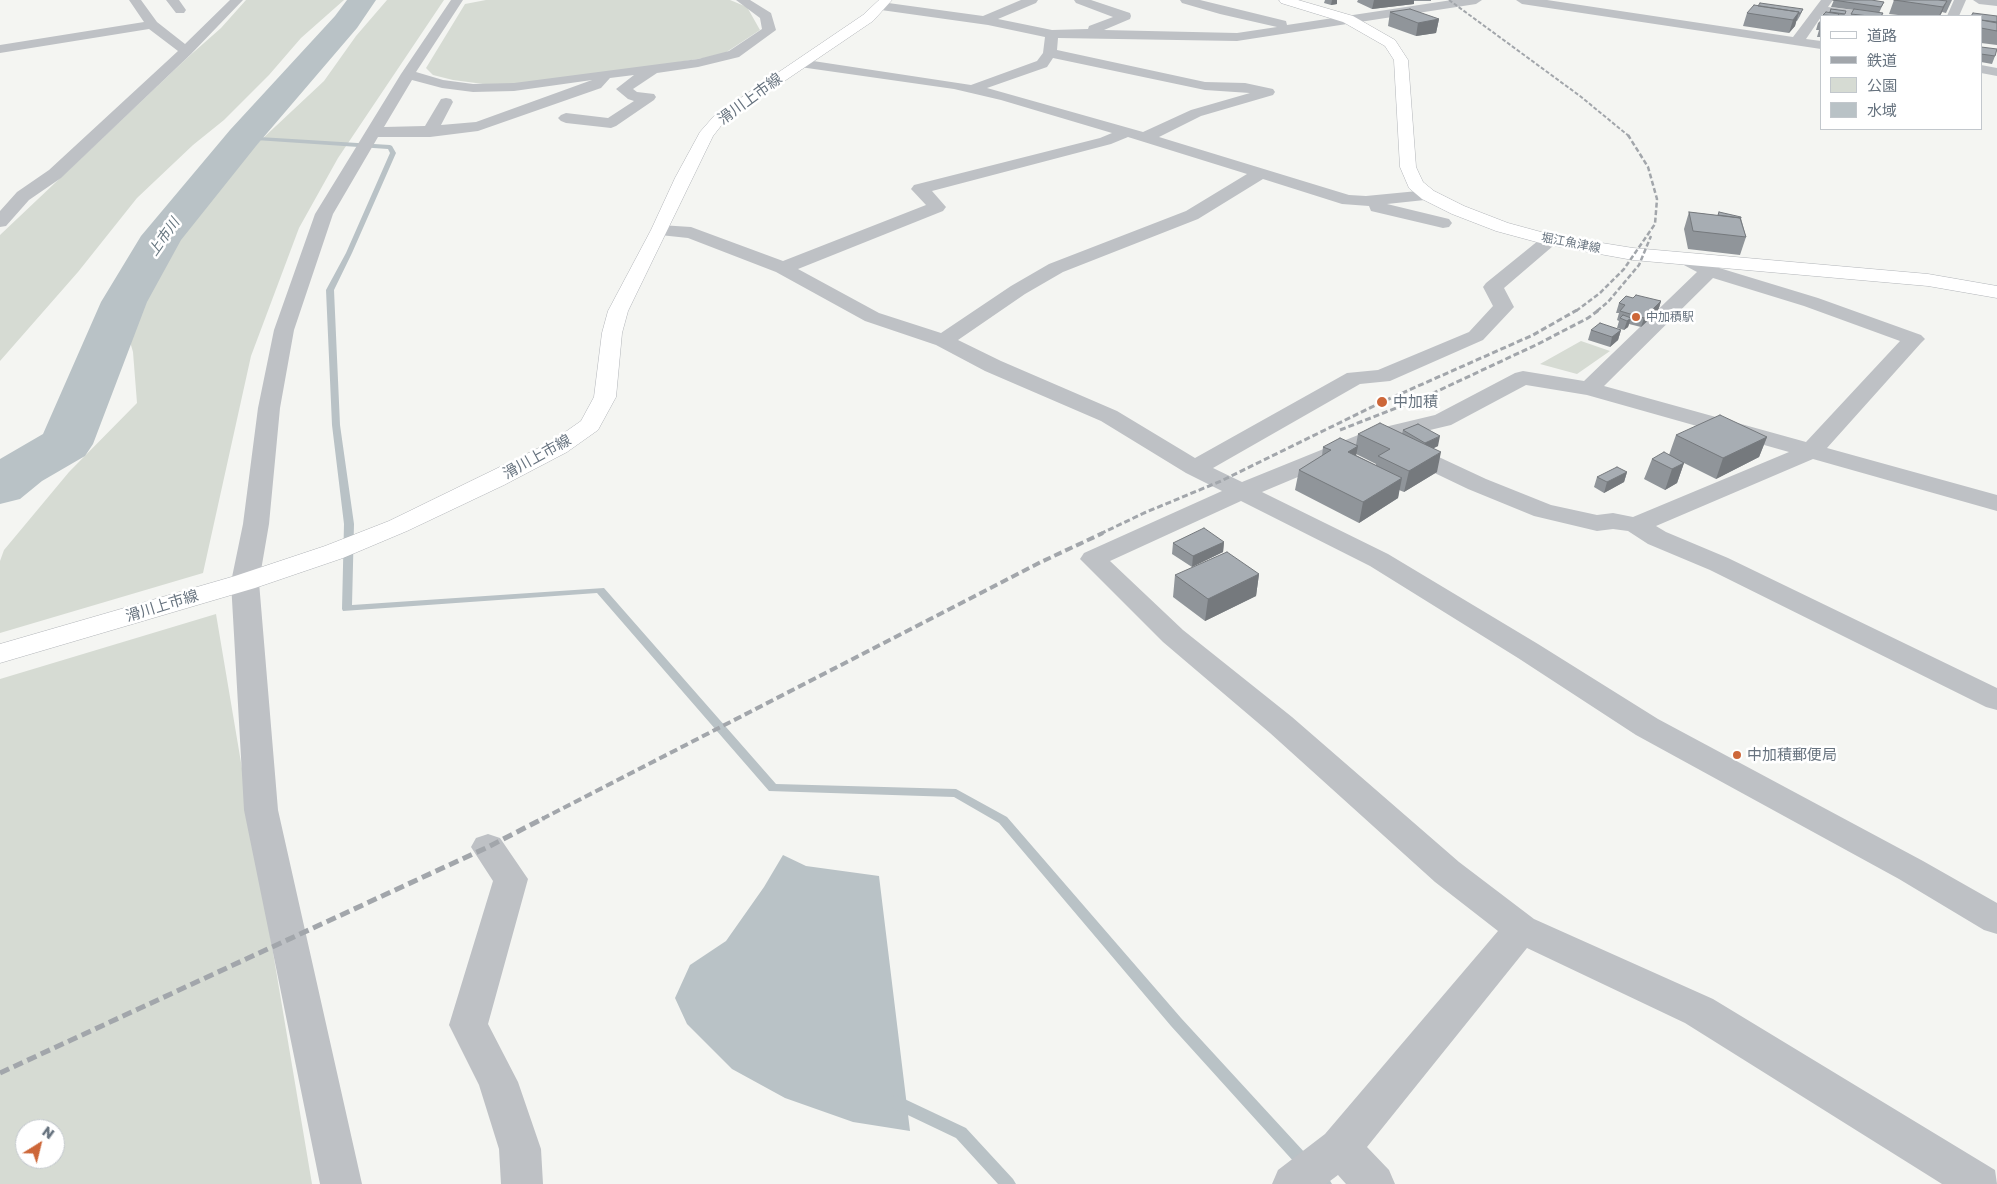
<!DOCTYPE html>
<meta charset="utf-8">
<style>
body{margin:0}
#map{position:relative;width:1997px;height:1184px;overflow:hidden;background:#f4f5f2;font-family:"Golos Text","Noto Sans JP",sans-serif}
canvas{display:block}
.legend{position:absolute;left:1820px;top:15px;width:162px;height:115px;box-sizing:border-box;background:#fff;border:1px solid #c2c7cc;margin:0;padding:6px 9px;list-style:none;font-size:15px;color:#67737f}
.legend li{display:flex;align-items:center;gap:10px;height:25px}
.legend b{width:25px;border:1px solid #c2c7cc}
.north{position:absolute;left:15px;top:1119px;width:50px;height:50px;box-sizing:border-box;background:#fff;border:1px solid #c2c7cc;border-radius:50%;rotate:36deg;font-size:14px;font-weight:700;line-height:20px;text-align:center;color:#67737f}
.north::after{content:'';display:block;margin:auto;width:18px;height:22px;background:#cd6739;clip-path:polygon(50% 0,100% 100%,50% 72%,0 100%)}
</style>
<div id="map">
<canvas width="1997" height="1184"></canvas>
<ul class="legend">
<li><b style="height:6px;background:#fff"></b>道路</li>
<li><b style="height:6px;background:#a2a6ab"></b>鉄道</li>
<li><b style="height:14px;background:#d6dbd3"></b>公園</li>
<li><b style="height:14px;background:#b9c2c6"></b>水域</li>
</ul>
<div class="north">N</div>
</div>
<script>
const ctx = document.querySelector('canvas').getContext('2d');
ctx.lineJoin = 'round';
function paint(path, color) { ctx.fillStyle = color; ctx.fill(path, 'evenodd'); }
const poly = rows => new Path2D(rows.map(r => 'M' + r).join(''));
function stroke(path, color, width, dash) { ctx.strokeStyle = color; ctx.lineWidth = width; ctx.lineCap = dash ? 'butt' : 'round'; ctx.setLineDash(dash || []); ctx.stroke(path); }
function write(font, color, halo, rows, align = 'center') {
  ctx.font = font + ' "Golos Text","Noto Sans JP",sans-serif'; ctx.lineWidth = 5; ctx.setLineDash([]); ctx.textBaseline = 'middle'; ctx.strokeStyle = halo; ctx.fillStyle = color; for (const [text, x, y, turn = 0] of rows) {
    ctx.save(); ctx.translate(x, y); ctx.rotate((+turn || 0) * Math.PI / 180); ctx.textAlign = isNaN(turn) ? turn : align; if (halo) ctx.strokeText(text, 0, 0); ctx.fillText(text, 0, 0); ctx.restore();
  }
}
paint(poly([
 [246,0,344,0,301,38,269,75,224,120,193,145,137,198,78,272,0,361,0,235,187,58,221,28],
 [387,0,444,0,338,158,299,228,251,356,203,573,0,633,0,561,4,550,69,472,137,403,133,352,115,290,213,192,245,155,324,81,356,36],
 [486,0,730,0,747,7,760,30,722,55,667,64,522,83,491,85,453,80,433,75,426,68,465,4],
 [1581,341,1610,351,1577,374,1540,364],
 [216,614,312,1184,0,1184,0,679],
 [25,1129,55,1129,55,1159,25,1159]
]), '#d6dbd3');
paint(poly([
 [783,855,806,866,879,876,910,1131,853,1122,785,1098,732,1069,687,1024,675,998,690,965,726,941,764,887]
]), '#b9c2c6');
paint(poly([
 [243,136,390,145,392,146,396,153,352,253,334,290,340,425,354,524,352,605,604,588,776,784,956,789,1007,817,1181,1018,1329,1179,1332,1184,1314,1184,1171,1026,999,823,954,797,769,791,597,593,343,611,342,609,344,524,332,425,326,290,346,253,390,153,388,149,241,139,241,137,243,136],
 [896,1095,966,1128,1013,1179,1016,1184,998,1184,956,1138,891,1107,889,1102,891,1097,896,1095]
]), '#b9c2c6');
paint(poly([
 [347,0,376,0,357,28,256,146,181,240,147,302,93,444,85,456,42,481,20,499,0,504,0,459,43,434,101,302,141,236,230,130,335,16,347,0]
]), '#b9c2c6');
const major = poly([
 [879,0,892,0,873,21,724,122,713,136,628,311,622,333,616,397,598,430,567,452,504,485,407,531,343,558,255,588,0,663,0,644,235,576,325,546,389,521,551,442,581,421,594,397,602,333,608,311,651,230,675,178,700,132,714,116,863,15,879,0],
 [1279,0,1298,0,1353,16,1395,40,1408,60,1416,167,1423,182,1434,191,1464,206,1508,223,1552,235,1633,248,1928,274,1997,286,1997,298,1928,286,1633,260,1544,244,1496,231,1452,214,1422,199,1409,188,1400,167,1394,60,1385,46,1343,22,1281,3,1279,0]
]);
stroke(major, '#b2b5b9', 1);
paint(poly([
 [129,0,141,0,157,22,185,44,230,0,243,0,191,54,61,178,29,200,6,226,0,227,0,211,17,192,49,170,178,51,149,29,0,53,0,45,144,22,129,0],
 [166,0,179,0,186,10,184,13,176,13,166,0],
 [451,0,463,0,416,72,443,80,473,84,514,83,698,59,729,51,762,29,760,18,736,0,750,0,771,13,776,30,739,57,698,67,657,73,633,89,637,92,654,94,656,97,654,100,616,126,611,128,566,123,561,121,558,118,561,115,566,113,608,118,634,101,628,99,616,89,634,75,610,78,601,88,478,131,430,137,378,137,333,214,294,330,280,408,269,524,259,582,278,810,362,1184,320,1184,244,810,231,582,243,524,258,408,274,330,315,214,401,74,451,0],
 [412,80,442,88,473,92,514,91,592,80,476,122,441,125,453,102,451,99,446,98,441,99,425,126,384,127,412,80],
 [1021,0,1038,0,1036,3,998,19,1052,30,1088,29,1089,26,1113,17,1076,3,1074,0,1091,0,1130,13,1131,16,1130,19,1104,30,1237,33,1277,27,1220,14,1182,3,1180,0,1200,0,1286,21,1287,25,1452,0,1482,0,1476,4,1237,41,1058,38,1057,50,1205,82,1245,83,1273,89,1275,92,1273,95,1201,116,1159,137,1349,195,1366,196,1428,190,1434,191,1437,195,1434,199,1387,204,1449,219,1452,223,1449,227,1443,228,1371,211,1369,206,1342,204,1263,179,1198,219,1063,272,1025,294,958,340,1001,361,1117,411,1195,458,1347,373,1378,370,1469,332,1493,306,1483,287,1486,283,1544,236,1551,234,1558,236,1560,240,1504,288,1514,307,1483,340,1390,381,1360,384,1213,468,1242,482,1368,431,1435,415,1515,373,1523,371,1584,381,1697,272,1682,264,1679,260,1682,256,1689,254,1716,267,1818,298,1921,335,1925,339,1921,343,1827,448,1997,495,1997,511,1813,459,1656,526,1666,532,1728,558,1997,688,1997,710,1986,707,1710,570,1648,544,1628,531,1613,529,1597,531,1534,516,1468,489,1397,455,1393,450,1397,445,1405,443,1413,445,1486,479,1551,505,1597,515,1613,513,1633,517,1789,452,1587,395,1526,385,1451,425,1384,441,1262,492,1388,554,1538,644,1658,719,1923,861,1997,903,1997,934,1984,930,1899,879,1636,735,1518,658,1370,566,1241,501,1110,561,1183,630,1292,717,1459,862,1534,919,1713,999,1995,1170,1997,1184,1942,1184,1685,1023,1527,948,1367,1147,1389,1170,1395,1184,1346,1184,1338,1175,1326,1184,1272,1184,1278,1170,1325,1134,1498,931,1435,882,1270,733,1163,642,1080,559,1084,553,1222,491,1186,473,1101,421,985,371,936,345,865,321,776,272,688,238,660,235,654,234,651,230,654,226,660,225,691,227,783,261,926,205,911,189,914,185,1100,138,1112,133,1001,100,954,89,800,67,793,63,800,59,971,85,1037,61,1043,53,1045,37,988,25,881,10,875,6,881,2,983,16,1021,0],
 [1053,58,1205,90,1250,93,1191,110,1143,132,987,88,1047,67,1053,58],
 [1128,137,1247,174,1186,211,1049,264,1011,286,941,333,879,313,798,269,943,211,946,207,932,191,1111,144,1128,137],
 [1713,278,1804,306,1900,341,1806,442,1604,386,1713,278],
 [1516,0,1547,0,1793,37,1821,0,1833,0,1828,7,1868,12,1874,16,1840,16,1823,14,1806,39,1821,41,1821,49,1522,4,1516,0],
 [1954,0,1966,0,1959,16,1947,16,1954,0],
 [1973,0,1997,0,1997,6,1979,4,1973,0],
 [1981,65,1997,68,1997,76,1981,73,1981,65],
 [488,834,500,838,528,879,488,1024,518,1082,541,1149,543,1184,501,1184,499,1149,479,1085,449,1025,493,881,471,847,476,838,488,834]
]), '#bec1c5');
paint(major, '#fff');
stroke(poly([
 [1449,0,1580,96,1630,137]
]), '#a2a6ab', 2, [4, 2]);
stroke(poly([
 [1576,311,1600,293,1624,269,1655,224,1657,199,1648,167,1628,135],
 [1597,311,1608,302,1639,265,1651,236]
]), '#a2a6ab', 2.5, [5, 2.5]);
stroke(poly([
 [1340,430,1427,396,1538,344,1588,318,1599,310],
 [1100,534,1144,513,1221,481,1382,402,1533,335,1577,310]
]), '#a2a6ab', 3, [6, 3]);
stroke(poly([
 [542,819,1041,562,1103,533]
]), '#a2a6ab', 4, [8, 4]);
stroke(poly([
 [0,1073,488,847,544,818]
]), '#a2a6ab', 5, [10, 5]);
paint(poly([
 [1325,0,1337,0,1337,4,1331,5,1324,3],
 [1358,0,1431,0,1431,1,1414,1,1414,4,1372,9,1357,2],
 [1834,0,1884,2,1879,13,1883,13,1882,16,1850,16,1854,10,1831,7],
 [1894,0,1952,0,1946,13,1942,12,1940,16,1907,16,1889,14],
 [1803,9,1800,16,1797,21,1796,21,1795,26,1789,33,1743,26,1747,13],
 [1831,9,1846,11,1844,16,1823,16,1823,15,1829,13],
 [1390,12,1439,19,1436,33,1416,36,1388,26],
 [1981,16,1997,16,1997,45,1981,43],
 [1821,20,1821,37,1817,37,1819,30,1816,30,1818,23],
 [1981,47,1995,56,1992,64,1981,62],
 [1689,212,1741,218,1746,237,1740,255,1688,249,1684,229],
 [1633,298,1661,301,1658,311,1641,327,1629,324,1628,327,1624,330,1617,328,1619,321,1617,320,1619,313,1616,313,1619,303],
 [1591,330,1621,330,1618,340,1610,347,1588,340],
 [1403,430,1438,446,1434,448,1437,472,1404,492,1399,490,1398,498,1359,523,1295,490,1299,470,1322,456,1323,447,1356,445,1358,434,1402,434],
 [1356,454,1376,464,1376,465,1356,455],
 [1676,435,1767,437,1759,457,1716,479,1684,463,1677,483,1665,490,1644,479,1652,459,1669,455],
 [1627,472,1624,482,1604,493,1594,487,1597,477],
 [1224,542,1223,552,1192,567,1172,554,1173,543],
 [1259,574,1256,596,1205,621,1173,597,1175,575]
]), '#90959a');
paint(poly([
 [1332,0,1337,0,1337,4,1331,5],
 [1374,0,1414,0,1414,4,1372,9],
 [1947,1,1941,14,1939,16,1943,7],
 [1799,12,1795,26,1789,33,1793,20],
 [1439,19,1436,33,1416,36,1418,23],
 [1661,301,1658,311,1641,327,1644,318],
 [1631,318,1628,327,1624,330,1627,321],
 [1621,330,1618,340,1610,347,1612,337],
 [1440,436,1438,446,1423,453,1425,443],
 [1767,437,1759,457,1716,479,1723,458],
 [1358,446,1354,466,1348,452],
 [1441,452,1437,472,1404,492,1409,471],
 [1684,463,1677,483,1665,490,1672,469],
 [1627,472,1624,482,1604,493,1607,482],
 [1402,478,1398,498,1359,523,1363,502],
 [1224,542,1223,552,1192,567,1193,556],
 [1259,574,1256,596,1205,621,1208,599]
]), '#75797d');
const building = poly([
 [1833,0,1871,0,1884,2,1881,7,1833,0],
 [1894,0,1938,0,1947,1,1943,7,1894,0],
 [1760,3,1803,9,1800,14,1799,14,1799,12,1758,6,1760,3],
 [1754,5,1799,12,1793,20,1747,13,1754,5],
 [1410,9,1439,19,1418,23,1390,12,1410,9],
 [1831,9,1846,11,1845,14,1830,12,1831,9],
 [1854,9,1883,13,1881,16,1869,16,1851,14,1854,9],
 [1826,12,1839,14,1837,16,1823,15,1826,12],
 [1973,13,1997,16,1997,22,1981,20,1981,16,1971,16,1973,13],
 [1981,20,1997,23,1997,31,1981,28,1981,20],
 [1981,47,1997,49,1995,56,1981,54,1981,47],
 [1689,212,1740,218,1746,237,1693,231,1689,212],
 [1719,212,1741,217,1741,218,1718,215,1719,212],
 [1636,295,1661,301,1644,318,1620,311,1625,305,1619,303,1626,296,1633,298,1636,295],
 [1623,315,1631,318,1627,321,1620,318,1623,315],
 [1600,323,1621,330,1612,337,1591,330,1600,323],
 [1720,415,1767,437,1723,458,1676,435,1720,415],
 [1380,423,1441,452,1409,471,1378,456,1390,449,1358,434,1380,423],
 [1418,424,1440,436,1425,443,1403,430,1418,424],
 [1340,438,1358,446,1348,452,1402,478,1363,502,1299,470,1331,450,1323,447,1340,438],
 [1664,452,1684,463,1672,469,1652,459,1664,452],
 [1617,467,1627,472,1607,482,1597,477,1617,467],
 [1204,528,1224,542,1193,556,1173,543,1204,528],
 [1227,552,1259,574,1208,599,1175,575,1227,552]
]);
paint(building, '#a7adb3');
stroke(building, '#75797d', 1);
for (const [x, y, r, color] of [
 [1636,317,5,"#cd6739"],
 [1382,402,6,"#cd6739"],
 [1737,755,5,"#cd6739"]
]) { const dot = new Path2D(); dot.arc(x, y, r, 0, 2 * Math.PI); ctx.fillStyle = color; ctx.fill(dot); stroke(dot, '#fff', 2); }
write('12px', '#67737f', '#fff', [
 ["堀江魚津線",1571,243,11]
]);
write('12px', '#67737f', '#fff', [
 ["中加積駅",1646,317]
], 'left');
write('italic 14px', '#63737c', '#fff', [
 ["上市川",164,237,-55]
]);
write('15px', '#67737f', '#fff', [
 ["滑川上市線",750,99,-36],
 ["滑川上市線",537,457,-29],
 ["滑川上市線",162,606,-17]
]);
write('15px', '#67737f', '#fff', [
 ["中加積",1393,402],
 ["中加積郵便局",1747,755]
], 'left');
</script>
